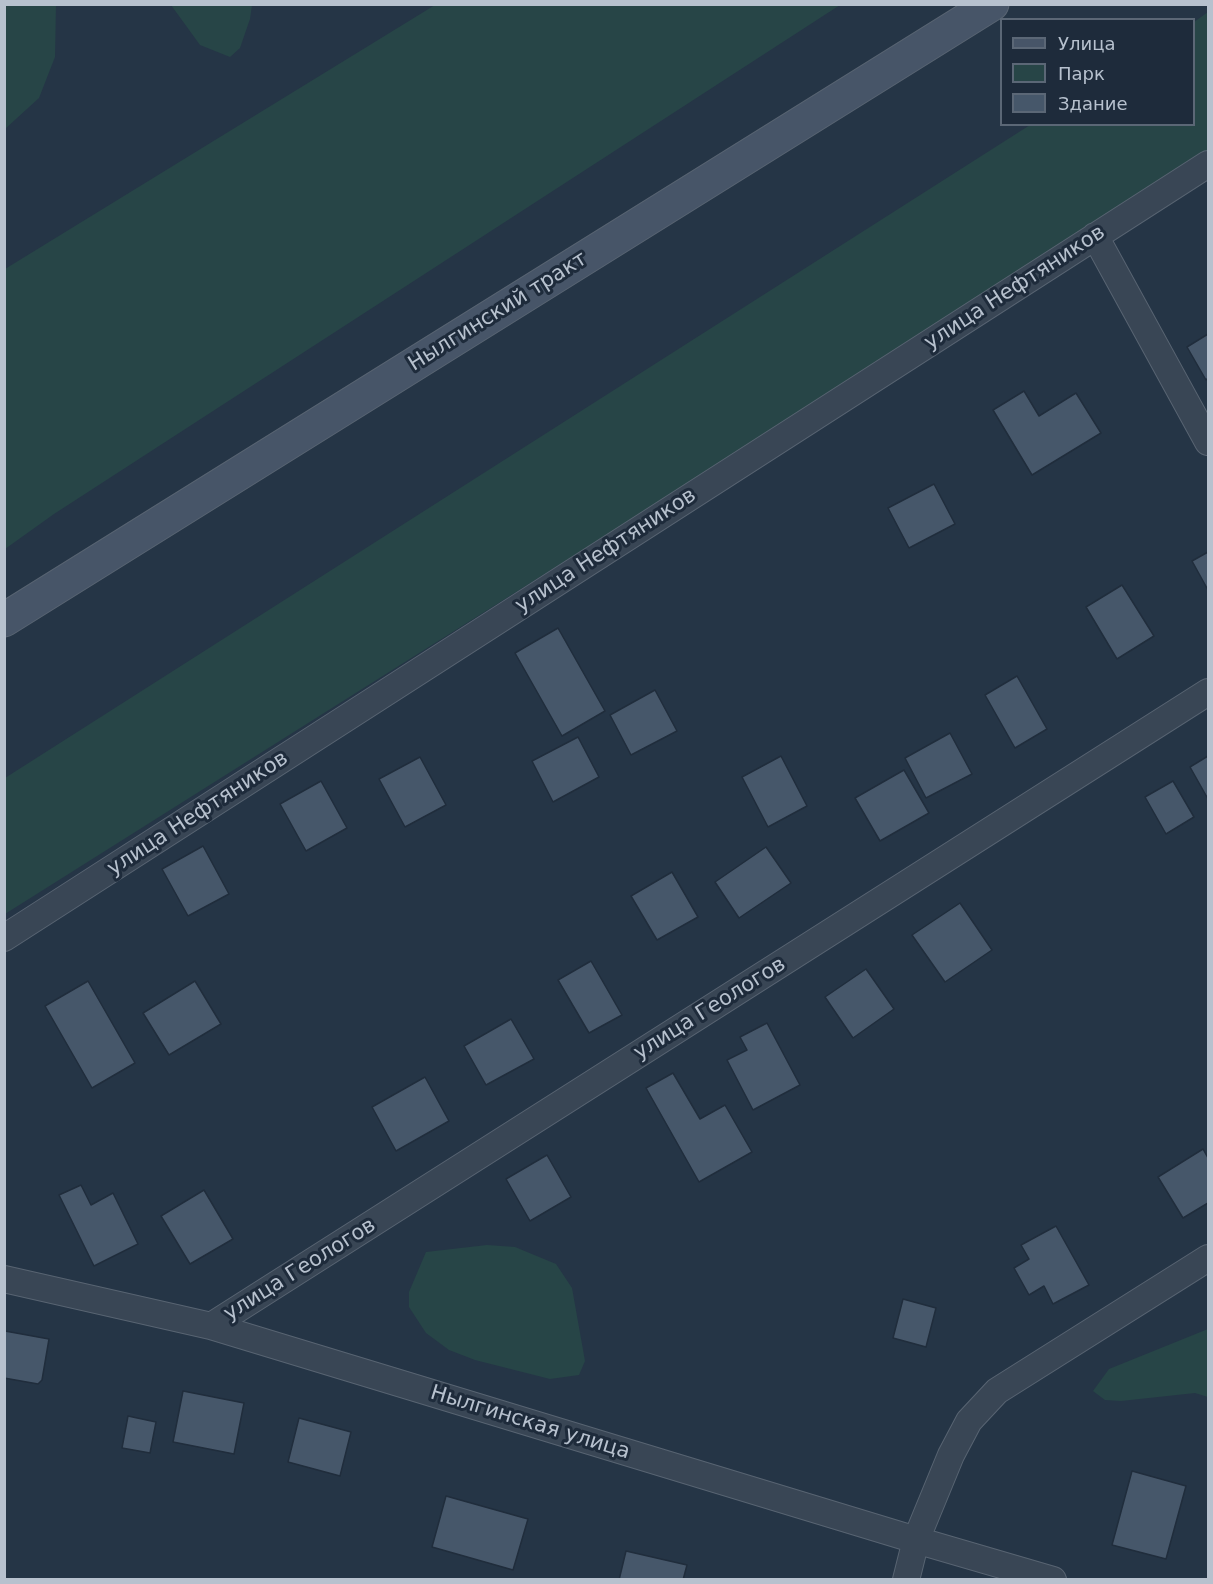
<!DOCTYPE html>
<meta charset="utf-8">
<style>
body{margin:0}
#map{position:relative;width:1213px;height:1584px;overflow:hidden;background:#253546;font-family:"DejaVu Sans",sans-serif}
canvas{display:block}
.frame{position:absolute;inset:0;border:6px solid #b7c1ce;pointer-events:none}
.legend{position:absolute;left:1000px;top:18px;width:195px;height:108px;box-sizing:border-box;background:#1e2b3b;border:2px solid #5b6776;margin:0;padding:8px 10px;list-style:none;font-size:18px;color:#b7c1ce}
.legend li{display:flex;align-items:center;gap:12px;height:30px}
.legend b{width:30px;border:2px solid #5b6776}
</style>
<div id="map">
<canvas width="1213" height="1584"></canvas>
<div class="frame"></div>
<ul class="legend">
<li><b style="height:8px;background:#475568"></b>Улица</li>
<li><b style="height:16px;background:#274547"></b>Парк</li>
<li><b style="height:16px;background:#46576a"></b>Здание</li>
</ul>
</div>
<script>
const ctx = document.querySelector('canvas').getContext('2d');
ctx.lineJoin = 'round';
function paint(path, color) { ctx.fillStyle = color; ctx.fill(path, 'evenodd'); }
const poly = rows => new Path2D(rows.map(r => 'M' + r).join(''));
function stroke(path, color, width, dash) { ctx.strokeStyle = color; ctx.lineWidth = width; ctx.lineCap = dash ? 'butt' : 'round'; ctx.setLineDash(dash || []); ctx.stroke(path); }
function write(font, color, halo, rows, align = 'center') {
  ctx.font = font + ' "DejaVu Sans",sans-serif'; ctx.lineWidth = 6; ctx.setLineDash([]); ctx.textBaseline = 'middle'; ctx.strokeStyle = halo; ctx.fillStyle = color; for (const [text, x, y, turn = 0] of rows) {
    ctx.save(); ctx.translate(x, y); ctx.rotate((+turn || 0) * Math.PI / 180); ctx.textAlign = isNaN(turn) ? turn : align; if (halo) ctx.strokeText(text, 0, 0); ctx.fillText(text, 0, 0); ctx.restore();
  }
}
paint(poly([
 [5,4,56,5,55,57,39,98,5,129],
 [171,5,252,5,250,19,240,48,230,57,200,45],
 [435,5,840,5,54,514,5,549,5,269],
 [1208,12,1208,156,5,914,5,778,1030,125,1194,124,1194,22],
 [487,1245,515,1247,556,1264,572,1288,585,1361,579,1375,550,1379,475,1360,449,1350,426,1333,409,1307,409,1292,426,1252],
 [1208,1329,1208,1397,1195,1393,1121,1401,1105,1400,1093,1391,1109,1369]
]), '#274547');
const building = poly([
 [1208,334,1208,378,1206,380,1187,347,1208,334],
 [1024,391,1039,416,1076,393,1101,433,1032,475,993,410,1024,391],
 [934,484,955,524,909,548,888,508,934,484],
 [1208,552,1208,590,1192,561,1208,552],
 [1122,585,1154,636,1117,659,1086,607,1122,585],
 [558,628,605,711,562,736,515,653,558,628],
 [1017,676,1047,729,1015,748,985,695,1017,676],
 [655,690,677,731,631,755,610,715,655,690],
 [950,733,972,774,926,798,905,758,950,733],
 [578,737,599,777,553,802,532,761,578,737],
 [781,756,807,806,768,827,742,777,781,756],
 [1208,756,1208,799,1190,767,1208,756],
 [420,757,446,805,405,827,379,779,420,757],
 [904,770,929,813,880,841,855,798,904,770],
 [321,781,347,828,306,851,280,804,321,781],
 [1173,781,1194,817,1166,834,1145,797,1173,781],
 [203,846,229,894,188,916,162,869,203,846],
 [766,847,791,883,739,918,715,882,766,847],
 [672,872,698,917,657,940,631,896,672,872],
 [960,903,992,950,945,982,912,935,960,903],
 [591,961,622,1015,589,1033,558,980,591,961],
 [866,969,894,1009,853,1038,825,997,866,969],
 [88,981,135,1063,92,1088,45,1006,88,981],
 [195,981,221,1024,169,1055,143,1013,195,981],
 [511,1019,534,1059,486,1085,464,1046,511,1019],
 [767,1023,800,1085,753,1110,727,1060,747,1050,740,1037,767,1023],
 [673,1073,700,1119,725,1105,752,1152,699,1182,646,1088,673,1073],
 [425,1077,449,1121,396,1151,372,1107,425,1077],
 [1203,1149,1208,1158,1208,1203,1183,1218,1158,1177,1203,1149],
 [547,1155,571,1197,530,1221,506,1179,547,1155],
 [81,1185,91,1205,113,1193,138,1244,94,1266,59,1195,81,1185],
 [204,1190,233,1239,190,1264,161,1216,204,1190],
 [1056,1226,1089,1285,1053,1304,1044,1286,1029,1295,1014,1268,1029,1259,1021,1245,1056,1226],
 [903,1299,936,1308,926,1347,893,1338,903,1299],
 [5,1331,49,1339,42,1380,38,1384,4,1378,5,1331],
 [183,1391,244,1403,234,1454,173,1442,183,1391],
 [128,1416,156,1422,150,1453,122,1448,128,1416],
 [299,1418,351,1432,340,1476,288,1462,299,1418],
 [1132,1471,1186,1486,1166,1559,1112,1545,1132,1471],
 [446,1496,528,1519,513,1570,432,1547,446,1496],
 [626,1551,687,1565,683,1580,619,1580,626,1551]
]);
paint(building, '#46576a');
stroke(building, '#202d3c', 1.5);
const minor = poly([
 [1095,236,1208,442],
 [4,938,1208,164],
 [4,1279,211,1326,916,1540,1053,1580],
 [211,1326,1208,692],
 [906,1580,916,1540,951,1455,969,1421,997,1391,1208,1258]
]);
const secondary = poly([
 [4,620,992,4]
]);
stroke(minor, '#586472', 28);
stroke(secondary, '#586472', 35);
stroke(minor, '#394655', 26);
stroke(secondary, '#475568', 33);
write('21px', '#b7c1ce', '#1e2b3b', [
 ["улица Нефтяников",1015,288,-33],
 ["Нылгинский тракт",498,312,-32],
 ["улица Нефтяников",606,551,-33],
 ["улица Нефтяников",198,814,-33],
 ["улица Геологов",710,1009,-32],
 ["улица Геологов",300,1270,-32],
 ["Нылгинская улица",530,1423,17]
]);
</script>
